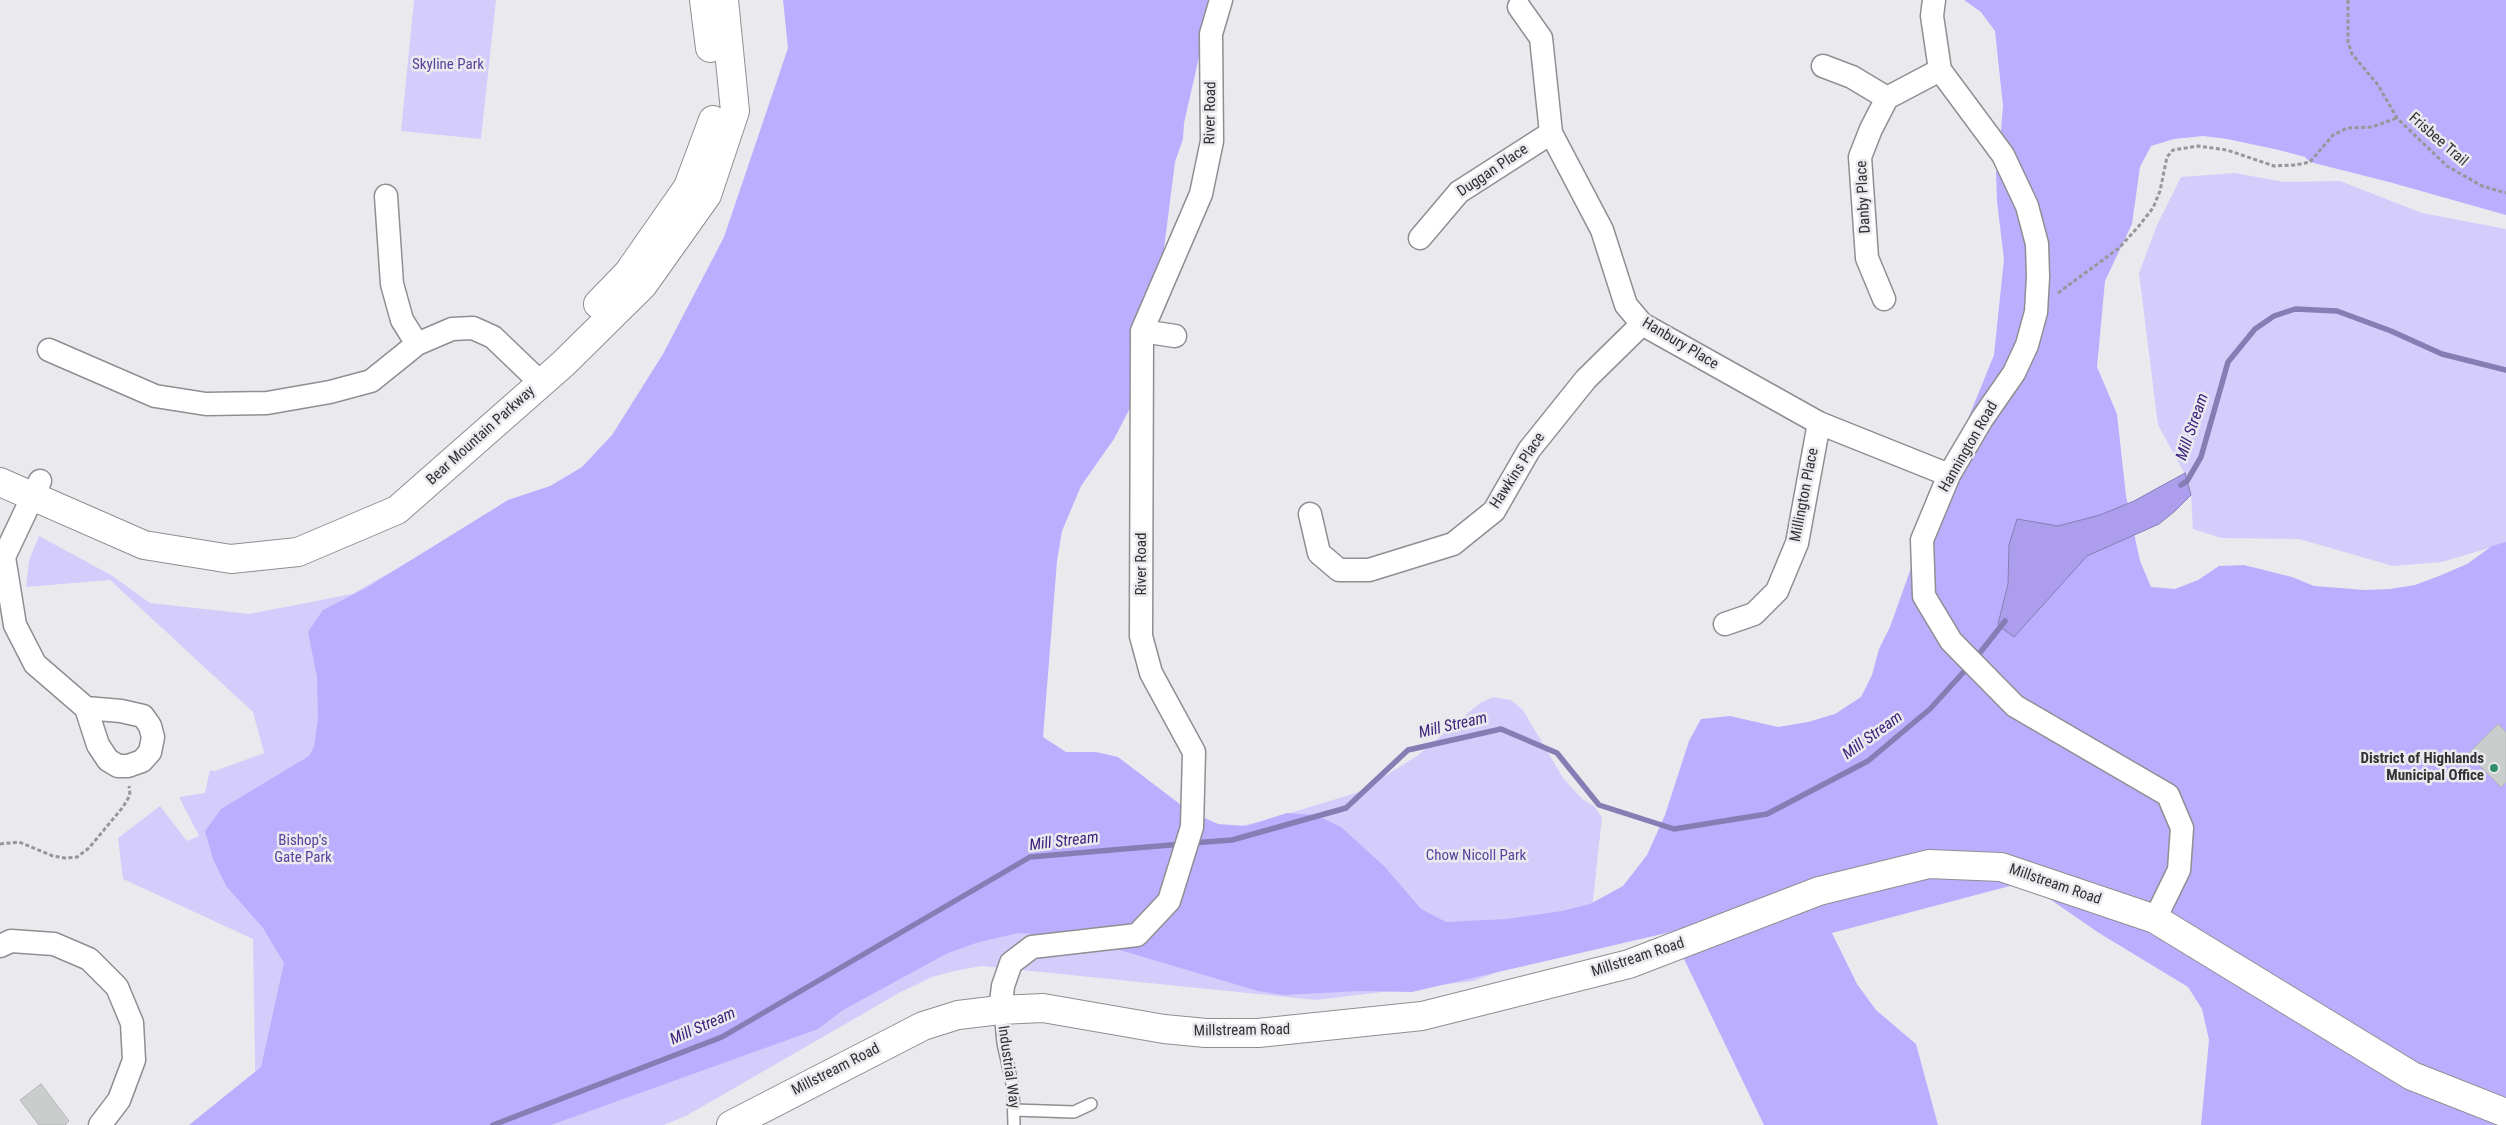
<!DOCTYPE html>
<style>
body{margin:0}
canvas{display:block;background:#eaeaee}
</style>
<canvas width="2506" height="1125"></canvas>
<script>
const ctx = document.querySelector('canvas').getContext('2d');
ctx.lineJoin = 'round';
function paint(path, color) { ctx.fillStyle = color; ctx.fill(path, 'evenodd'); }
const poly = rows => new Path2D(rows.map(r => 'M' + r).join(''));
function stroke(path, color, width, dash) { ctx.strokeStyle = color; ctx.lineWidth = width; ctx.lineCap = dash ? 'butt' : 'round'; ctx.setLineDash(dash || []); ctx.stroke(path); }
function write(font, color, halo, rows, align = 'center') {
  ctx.font = font + ' "Roboto Condensed",sans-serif'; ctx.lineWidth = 5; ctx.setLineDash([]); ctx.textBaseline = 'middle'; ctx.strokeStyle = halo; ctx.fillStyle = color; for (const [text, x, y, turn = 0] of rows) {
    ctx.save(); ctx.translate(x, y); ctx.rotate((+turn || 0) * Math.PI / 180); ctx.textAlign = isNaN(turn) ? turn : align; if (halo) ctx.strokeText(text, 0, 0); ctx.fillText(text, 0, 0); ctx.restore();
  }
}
paint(poly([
 [414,0,496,0,481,139,401,131],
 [2235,173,2284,182,2340,181,2422,213,2506,229,2506,543,2442,562,2393,566,2299,539,2221,538,2193,529,2191,495,2185,474,2158,425,2139,273,2157,225,2181,177],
 [39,536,111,575,150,603,249,614,352,594,440,544,256,1125,253,939,123,879,118,838,160,806,187,841,199,836,179,797,205,793,210,770,215,771,264,753,253,712,110,580,26,587,29,560],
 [1493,697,1511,700,1523,710,1563,778,1582,799,1594,806,1602,817,1589,937,1474,981,1316,1000,982,966,954,971,932,977,899,993,686,1116,664,1125,481,1125,1201,834,1264,821,1359,792,1417,756,1480,703]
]), '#d4cdfb');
paint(poly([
 [783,0,1212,0,1184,123,1183,139,1175,162,1157,304,1141,387,1114,439,1081,486,1062,531,1057,561,1043,737,1066,752,1096,752,1118,757,1189,811,1218,824,1246,826,1287,813,1316,815,1341,827,1385,867,1421,909,1446,922,1506,919,1562,911,1590,904,1623,886,1647,855,1665,815,1689,741,1701,719,1730,716,1778,727,1808,722,1835,714,1861,697,1872,675,1879,649,1890,627,1937,495,1994,355,2004,259,1997,202,1996,172,2003,155,2001,130,2003,106,1995,31,1981,12,1964,0,2506,0,2506,215,2389,182,2310,162,2305,157,2279,150,2227,139,2203,136,2174,139,2151,146,2140,167,2132,224,2105,281,2097,367,2117,414,2126,496,2140,561,2151,587,2175,589,2198,580,2219,566,2244,565,2292,577,2314,586,2365,590,2390,589,2415,585,2439,576,2467,564,2492,546,2506,542,2506,1125,2201,1125,2209,1040,2202,1009,2188,987,2099,933,2025,882,1832,933,1857,984,1876,1010,1916,1044,1938,1125,1764,1125,1671,932,1412,992,1359,991,1283,995,1258,991,1076,937,1018,933,976,943,946,954,843,1010,818,1029,551,1125,189,1125,261,1067,284,963,263,928,226,886,213,859,205,831,221,809,309,756,314,747,318,718,317,677,308,632,323,610,366,588,508,500,550,486,582,467,612,435,663,354,724,237,788,48]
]), '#bcaefe');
const water = poly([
 [2185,473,2191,495,2175,511,2159,524,2087,556,2014,637,2000,627,1998,624,2008,584,2009,545,2017,519,2058,526,2100,515,2134,501,2185,473]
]);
paint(water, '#ac9eed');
stroke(water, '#877db5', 1);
stroke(poly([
 [2181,485,2187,481,2201,457,2228,362,2255,329,2274,316,2295,309,2337,311,2391,331,2442,354,2506,370],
 [1975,659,2005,621],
 [1192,843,1232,840,1346,808,1408,750,1501,729,1557,753,1599,805,1674,829,1767,814,1868,761,1930,709,1969,666],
 [493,1125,722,1037,1030,857,1182,844]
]), '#877db5', 5.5);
const building = poly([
 [2498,724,2506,732,2506,782,2501,787,2468,754,2498,724],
 [41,1084,69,1121,65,1125,39,1125,20,1100,41,1084]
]);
paint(building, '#c9cdcb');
stroke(building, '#b2b6b4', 1);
const lane = poly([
 [1000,1010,1003,1043,1013,1088,1014,1125],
 [1014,1110,1074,1112,1091,1104]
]);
const street = poly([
 [1934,0,1932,16,1940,70,2003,155,2027,206,2037,244,2038,277,2036,312,2027,345,2014,373,1982,419,1949,475,1922,540,1924,596,1951,641,2015,706,2168,795,2182,828,2179,870,2155,919],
 [1519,7,1541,38,1551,133,1602,230,1626,305,1642,324,1819,423,1949,475],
 [1823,66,1852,77,1887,98],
 [386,196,392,284,402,320,417,344],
 [1420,238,1459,192,1551,133],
 [1884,299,1867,258,1860,157,1871,129,1887,98,1940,70],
 [1142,331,1175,336],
 [49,350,155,396,206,404,267,403,330,392,371,381,417,344,452,329,473,328,493,337,541,383],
 [40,481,4,557,15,625,35,664,86,708,98,745,108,760,118,766,128,766,142,761,150,752,153,737,150,726,143,716,121,711,86,708],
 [1310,514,1319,553,1339,570,1369,570,1453,544,1494,511,1529,450,1586,379,1642,324],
 [1725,624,1754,614,1777,591,1797,543,1819,423],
 [0,946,11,941,54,944,89,959,117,987,132,1023,134,1060,119,1100,100,1125],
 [1000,1010,1003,986,1011,963,1032,947,1137,935,1169,901,1192,827,1194,752,1151,673,1141,636,1142,331,1201,194,1212,141,1211,34,1221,0]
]);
const secondary = poly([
 [704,0,710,48],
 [598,304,628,273,688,187,713,120],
 [0,482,144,545,231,559,298,552,397,510,563,364,643,285,707,195,735,111,724,0],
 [731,1125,923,1026,958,1015,1000,1010,1043,1008,1164,1029,1206,1033,1258,1033,1422,1016,1629,964,1819,891,1929,864,2001,867,2155,919,2412,1076,2506,1113]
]);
stroke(lane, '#8f8e92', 14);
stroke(street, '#8f8e92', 25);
stroke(secondary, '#8f8e92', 30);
stroke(poly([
 [2348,0,2348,42,2352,54,2378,85,2397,118,2447,166,2482,186,2506,193],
 [2058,293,2119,248,2138,227,2153,208,2160,191,2167,157,2173,150,2198,146,2227,150,2274,166,2295,165,2310,162,2333,135,2347,128,2372,127,2397,118],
 [0,844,19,842,53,856,65,858,77,857,89,848,123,807,130,795,129,786]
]), '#979799', 3, [4, 2.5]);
stroke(lane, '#fff', 11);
stroke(street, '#fff', 22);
stroke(secondary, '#fff', 28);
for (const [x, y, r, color] of [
 [2494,768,5,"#2d906b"]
]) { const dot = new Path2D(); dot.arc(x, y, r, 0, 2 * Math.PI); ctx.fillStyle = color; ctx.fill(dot); stroke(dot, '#eaeaee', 2); }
write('15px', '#59419d', '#eaeaee', [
 ["Skyline Park",448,65],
 ["Bishop's",303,841],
 ["Gate Park",303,858],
 ["Chow Nicoll Park",1476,856]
]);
write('15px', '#313132', '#eaeaee', [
 ["River Road",1211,113,-89],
 ["Frisbee Trail",2438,140,41],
 ["Duggan Place",1493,171,-34],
 ["Danby Place",1864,197,-93],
 ["Hanbury Place",1680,344,31],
 ["Bear Mountain Parkway",481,436,-42],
 ["Hannington Road",1969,447,-60],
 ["Hawkins Place",1518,471,-57],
 ["Millington Place",1805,495,-79],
 ["River Road",1142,564,-90],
 ["Millstream Road",2055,885,19],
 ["Millstream Road",1638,958,-18],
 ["Millstream Road",1242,1031,-1],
 ["Industrial Way",1008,1067,82],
 ["Millstream Road",836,1070,-27]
]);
write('bold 15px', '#313132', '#eaeaee', [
 ["District of Highlands",2484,759],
 ["Municipal Office",2484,776]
], 'right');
write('italic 16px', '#3e227c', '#eaeaee', [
 ["Mill Stream",2193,427,-71],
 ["Mill Stream",1453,726,-13],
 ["Mill Stream",1873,736,-36],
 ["Mill Stream",1064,842,-7],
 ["Mill Stream",703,1027,-24]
]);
</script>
